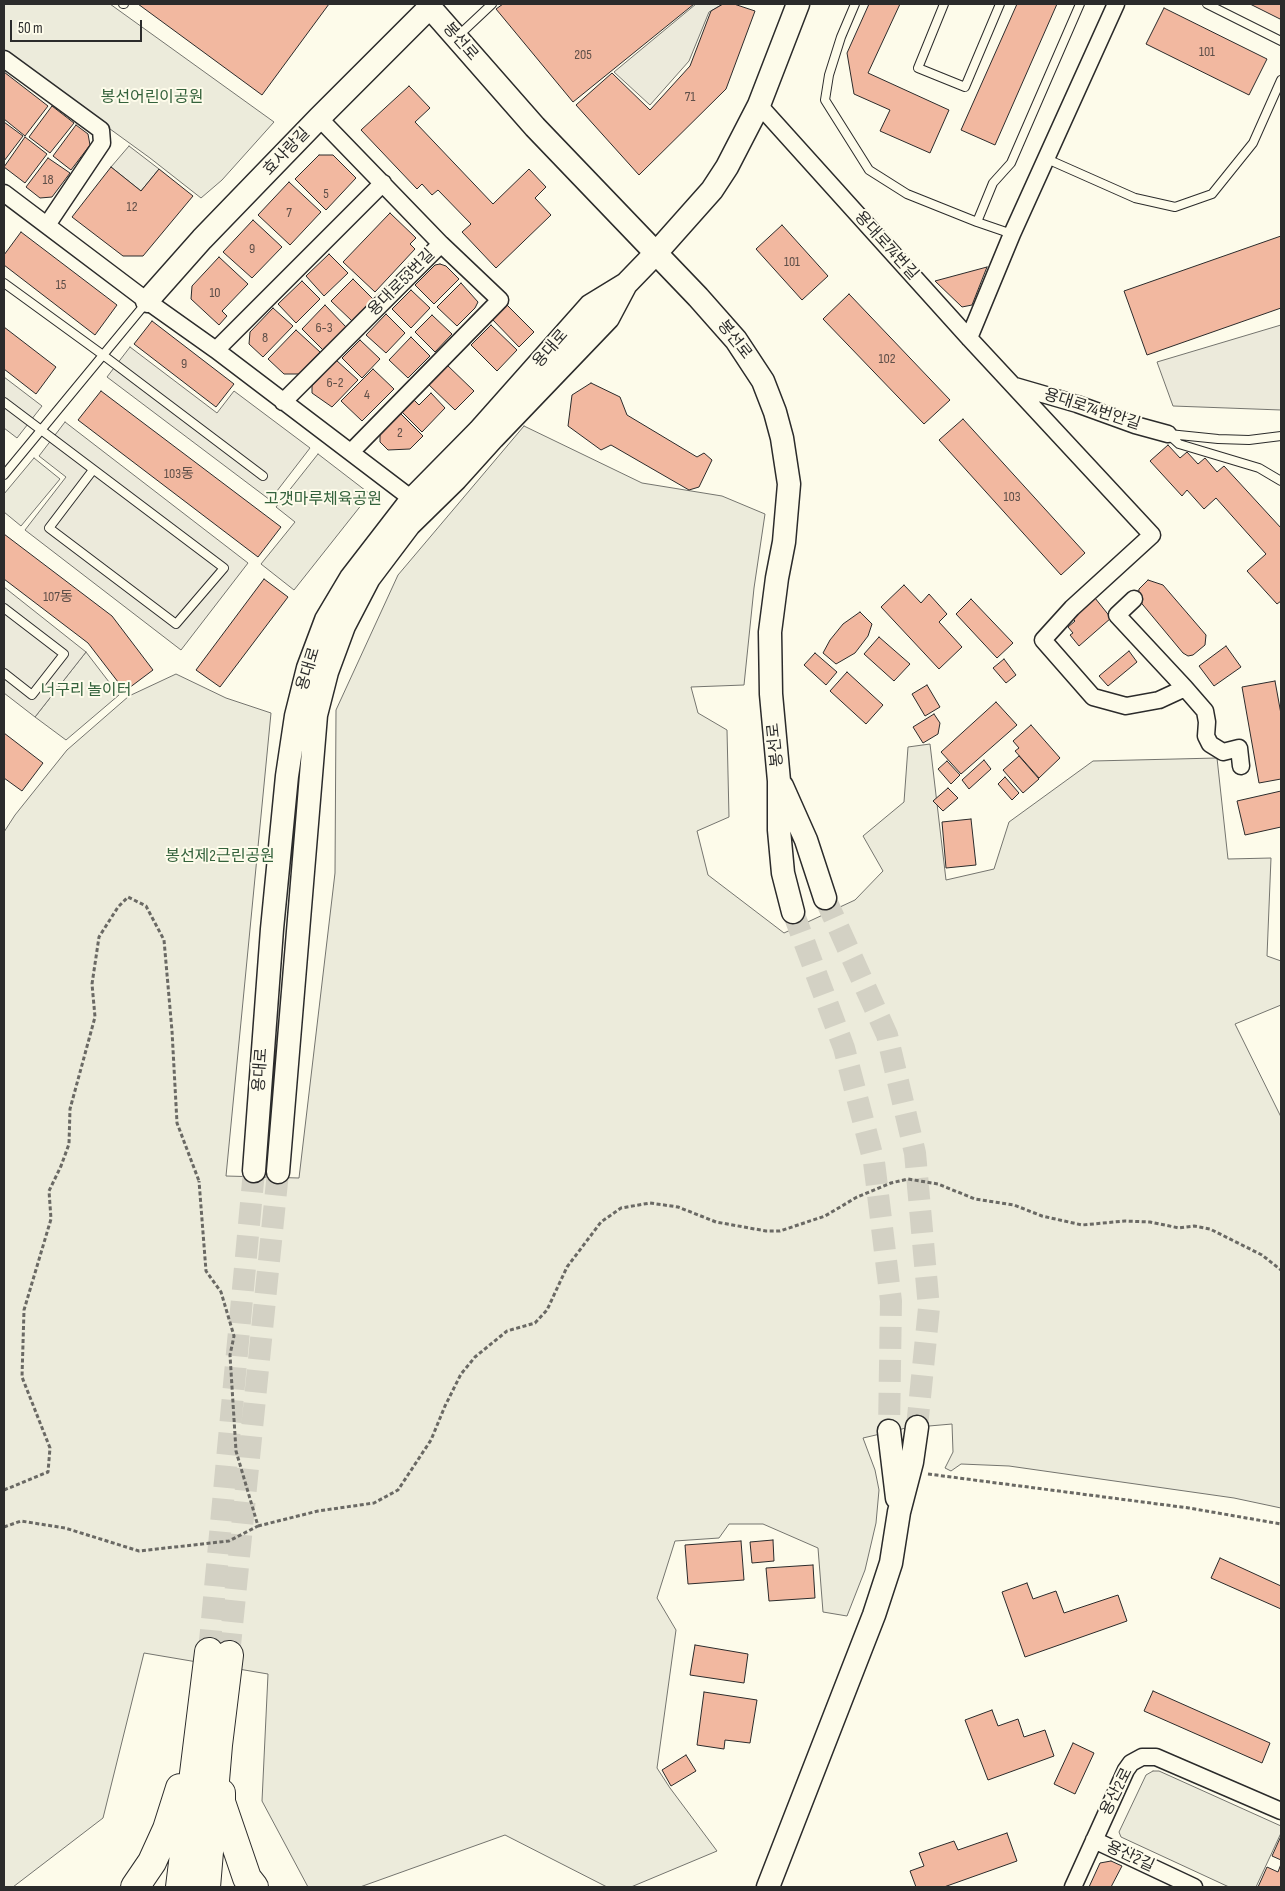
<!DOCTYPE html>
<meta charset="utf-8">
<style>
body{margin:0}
#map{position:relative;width:1285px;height:1891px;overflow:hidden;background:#fdfbea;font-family:"Sofia Sans Condensed",sans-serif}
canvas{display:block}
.frame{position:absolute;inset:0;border:5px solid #2b2b2b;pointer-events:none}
.scale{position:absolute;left:10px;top:20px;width:132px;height:22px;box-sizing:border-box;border:2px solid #2b2b2b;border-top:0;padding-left:6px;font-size:15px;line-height:18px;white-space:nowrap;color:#2b2b2b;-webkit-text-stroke:4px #fdfbea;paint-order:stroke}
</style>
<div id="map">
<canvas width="1285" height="1891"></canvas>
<div class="frame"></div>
<div class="scale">50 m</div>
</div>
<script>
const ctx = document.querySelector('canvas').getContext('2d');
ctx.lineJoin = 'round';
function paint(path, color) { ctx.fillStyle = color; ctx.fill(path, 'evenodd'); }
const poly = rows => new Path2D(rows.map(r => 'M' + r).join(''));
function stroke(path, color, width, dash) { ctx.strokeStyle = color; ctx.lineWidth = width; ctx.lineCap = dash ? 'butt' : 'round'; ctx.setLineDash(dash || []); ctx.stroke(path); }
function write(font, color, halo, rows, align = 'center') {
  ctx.font = font + ' "Sofia Sans Condensed","Noto Sans KR",sans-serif'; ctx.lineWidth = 4; ctx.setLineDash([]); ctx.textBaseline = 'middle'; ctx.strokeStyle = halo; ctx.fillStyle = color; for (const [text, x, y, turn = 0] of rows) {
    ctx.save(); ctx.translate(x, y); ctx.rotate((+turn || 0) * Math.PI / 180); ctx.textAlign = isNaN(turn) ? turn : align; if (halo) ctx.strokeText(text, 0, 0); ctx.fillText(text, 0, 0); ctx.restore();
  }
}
const green = poly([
 [4,4,110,4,274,122,222,180,201,198,150,158,4,52,4,4],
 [524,426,642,483,722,496,765,514,754,588,744,685,691,687,698,713,727,730,729,817,697,831,708,875,784,933,855,900,883,871,863,836,904,802,908,747,930,744,946,880,994,869,1009,822,1093,761,1217,758,1228,859,1271,858,1267,956,1281,961,1281,1005,1235,1024,1281,1117,1281,1508,1234,1498,1009,1466,961,1464,951,1471,945,1468,953,1452,952,1424,906,1428,863,1438,875,1470,879,1490,876,1523,865,1570,847,1616,823,1612,818,1548,763,1524,729,1524,719,1538,675,1541,657,1598,676,1630,657,1768,670,1788,717,1851,631,1887,607,1887,505,1835,360,1887,308,1887,262,1801,268,1674,144,1653,103,1818,13,1887,4,1887,4,832,15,815,67,750,129,696,176,674,226,698,271,713,226,1176,299,1178,335,873,336,710,398,575,524,426],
 [318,454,370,494,294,590,261,564,295,522,276,507,318,454],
 [34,458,60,479,21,526,4,512,4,494,34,458],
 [86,652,119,695,66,740,35,717,86,652],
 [1153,1771,1159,1771,1281,1826,1281,1833,1256,1887,1229,1887,1121,1837,1119,1832,1146,1775,1153,1771]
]);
paint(green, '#ecebdb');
stroke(green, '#74746e', 1);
const parking = poly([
 [696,4,723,4,709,12,689,61,650,105,614,72,696,4],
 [129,146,159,169,141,191,111,167,129,146],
 [1281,325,1281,410,1173,406,1157,362,1281,325],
 [130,347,217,413,234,391,310,448,270,500,107,377,130,347],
 [4,377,42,406,17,438,4,428,4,377],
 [65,422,248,563,181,650,25,530,66,477,39,456,65,422],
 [4,587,86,652,35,717,4,693,4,587]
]);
paint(parking, '#eceadb');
stroke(parking, '#74746e', 1);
const building = poly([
 [138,4,329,4,262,95,138,4],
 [503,4,694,4,573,102,496,9,503,4],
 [723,4,734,4,755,11,726,89,639,175,576,105,612,73,650,110,690,66,711,11,723,4],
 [869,4,900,4,868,73,949,110,930,153,880,131,890,110,854,94,847,53,869,4],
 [1017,4,1057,4,995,145,961,130,1017,4],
 [1250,4,1281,4,1281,17,1280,19,1250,4],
 [1164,8,1267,59,1249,95,1146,44,1164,8],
 [4,72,48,106,25,136,4,119,4,72],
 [409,86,430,108,415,122,493,204,529,169,546,187,535,198,551,215,496,268,462,232,471,224,438,190,432,195,422,184,417,189,361,130,409,86],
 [52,106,74,123,50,153,29,137,52,106],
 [4,122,23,136,4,161,4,122],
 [76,125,88,134,90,145,71,170,53,156,76,125],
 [25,137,47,154,25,183,4,167,25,137],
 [319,155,333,155,356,178,326,210,295,179,319,155],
 [48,158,70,173,52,197,40,198,26,187,48,158],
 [111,167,141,191,159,169,193,196,143,256,123,256,72,217,111,167],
 [289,182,321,212,290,245,258,215,289,182],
 [390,213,416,238,410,244,415,249,375,292,343,262,390,213],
 [253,220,282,247,252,278,223,252,253,220],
 [782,225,828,276,802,300,756,249,782,225],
 [21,232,117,305,95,335,4,265,4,255,21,232],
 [1281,236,1281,308,1147,355,1124,291,1281,236],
 [329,254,348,273,324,296,306,276,329,254],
 [219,257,248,284,222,311,227,316,219,325,191,299,192,286,219,257],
 [440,264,446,266,459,279,434,304,415,285,435,265,440,264],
 [987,267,972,305,962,307,935,281,987,267],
 [353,279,373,299,352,321,331,301,353,279],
 [302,281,320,299,296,323,278,304,302,281],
 [461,283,478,302,475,308,457,326,437,307,461,283],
 [411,290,430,308,411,328,392,309,411,290],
 [849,294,950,400,924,424,823,319,849,294],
 [325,305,346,327,323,350,302,329,325,305],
 [507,305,534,332,519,347,492,319,507,305],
 [273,308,293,326,263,357,249,344,250,332,273,308],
 [386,314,405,333,386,353,366,335,386,314],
 [432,315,452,334,435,352,415,332,432,315],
 [152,321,234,384,216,407,134,344,152,321],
 [491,325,517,350,497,371,471,345,491,325],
 [4,327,56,367,36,394,4,369,4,327],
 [296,330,320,352,299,374,284,374,268,359,296,330],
 [411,337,430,356,408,378,389,360,411,337],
 [360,340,380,359,362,378,342,358,360,340],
 [336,360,358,380,332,407,312,393,312,386,336,360],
 [446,364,474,391,455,410,427,383,446,364],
 [373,369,394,389,362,421,341,401,373,369],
 [591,383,620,397,627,415,697,457,704,453,712,460,699,487,689,490,611,445,601,450,568,426,572,395,591,383],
 [101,391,281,527,258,557,78,420,101,391],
 [431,393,445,408,422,432,401,411,413,399,419,405,431,393],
 [399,412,423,436,410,449,388,450,380,442,380,431,399,412],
 [963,419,1085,553,1061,575,939,440,963,419],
 [1168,445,1180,458,1187,452,1198,464,1205,458,1217,472,1224,466,1281,528,1281,601,1277,604,1247,571,1266,554,1216,498,1204,509,1187,490,1182,496,1150,461,1168,445],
 [4,534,112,616,153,670,125,691,88,643,4,579,4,534],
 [264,579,288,597,220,687,196,670,264,579],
 [1148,580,1163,585,1206,635,1205,645,1193,655,1188,656,1183,653,1138,599,1139,589,1148,580],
 [904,585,921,603,929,594,947,614,939,622,962,647,939,669,881,607,904,585],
 [1095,598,1111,618,1079,646,1070,635,1073,633,1068,627,1075,621,1072,618,1095,598],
 [971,599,1013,643,997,658,956,614,971,599],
 [860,612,872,624,868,636,855,653,836,664,823,653,830,640,843,624,860,612],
 [879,637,910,664,894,681,864,654,879,637],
 [1226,646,1241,667,1214,686,1199,666,1226,646],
 [1129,651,1137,662,1108,686,1099,676,1129,651],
 [815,653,837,672,826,685,804,665,815,653],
 [1004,659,1016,675,1006,683,993,668,1004,659],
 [847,672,883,705,866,724,830,691,847,672],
 [1275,681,1281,714,1281,779,1259,783,1242,687,1275,681],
 [927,685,940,707,925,716,912,694,927,685],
 [996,702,1017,725,961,774,941,752,996,702],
 [934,714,940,723,938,734,923,743,913,727,934,714],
 [1031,725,1060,758,1039,778,1015,751,1019,748,1013,741,1031,725],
 [4,733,43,763,22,791,4,778,4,733],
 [1019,756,1039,779,1023,793,1003,770,1019,756],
 [984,760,991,769,969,789,962,780,984,760],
 [947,761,960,775,951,784,938,769,947,761],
 [1005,777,1019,793,1012,800,998,784,1005,777],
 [948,788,958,798,943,811,933,801,948,788],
 [1281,791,1281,827,1245,835,1237,801,1281,791],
 [971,819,976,865,946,868,942,822,971,819],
 [773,1540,774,1561,752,1563,750,1542,773,1540],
 [741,1541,744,1580,688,1584,685,1545,741,1541],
 [1220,1558,1281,1586,1281,1609,1211,1578,1220,1558],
 [813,1565,815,1598,769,1601,766,1568,813,1565],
 [1027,1583,1033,1599,1056,1591,1064,1613,1118,1595,1127,1621,1025,1657,1002,1592,1027,1583],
 [695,1645,748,1654,744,1683,690,1675,695,1645],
 [1153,1691,1270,1743,1262,1763,1144,1711,1153,1691],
 [704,1692,757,1700,750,1743,725,1740,724,1749,697,1745,704,1692],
 [992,1710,998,1726,1018,1719,1024,1737,1045,1730,1054,1756,988,1780,965,1720,992,1710],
 [1073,1743,1094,1753,1075,1794,1054,1784,1073,1743],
 [686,1755,696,1771,671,1786,662,1770,686,1755],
 [1007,1833,1017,1861,944,1887,916,1887,910,1871,924,1866,919,1853,954,1841,958,1850,1007,1833],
 [1281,1836,1281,1860,1272,1856,1281,1836],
 [1111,1861,1122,1866,1111,1887,1089,1887,1100,1863,1111,1861],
 [1281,1864,1281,1887,1258,1887,1267,1867,1278,1872,1281,1864]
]);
paint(building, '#f2b8a0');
stroke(building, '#2b2b2b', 1);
stroke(poly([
 [825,898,887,1035,915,1153,929,1308,917,1427],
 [793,912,844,1048,874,1162,891,1301,889,1431],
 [209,1652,254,1171],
 [229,1655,278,1172]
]), '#d3d1c4', 22, [22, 11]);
const lane = poly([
 [123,4,124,4],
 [855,4,841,37,829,75,825,100,869,170,907,194,977,222,1012,234],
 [944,4,918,68,965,87,1000,4],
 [1207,4,1281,41],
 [458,36,492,4],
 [1047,159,1135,198,1175,207,1212,194,1253,143,1281,80],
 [977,222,993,183,1011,163,1080,4],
 [4,283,103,355,263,476],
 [4,402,224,568,176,624,49,528,93,470],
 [1168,434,1179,444,1259,468,1281,481],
 [1169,434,1218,439,1249,440,1281,436],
 [4,475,146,303],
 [4,608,64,654,32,695,4,673]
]);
const street = poly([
 [4,59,101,130,102,143,47,225],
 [759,105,969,338,1152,535,1072,608,1043,640,1093,697,1126,706,1159,700,1185,688,1117,615,1134,599],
 [319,118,441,244,500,300,351,452],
 [4,193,147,301,216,350,412,499],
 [969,338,1012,234,1116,4],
 [216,350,383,183],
 [1015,386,1077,404,1135,425,1168,434],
 [283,402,441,244],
 [1185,688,1205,711,1207,722,1206,736,1210,744,1223,752,1239,748,1241,766],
 [1094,1840,1194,1887],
 [1073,1887,1126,1770,1131,1763,1142,1757,1156,1757,1281,1811]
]);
const secondary = poly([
 [427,4,535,127,698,297,736,340,763,381,775,412,782,438,789,484,784,542,777,578,770,632,771,694,779,781,779,830,783,873,793,912],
 [147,301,202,239,319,118,430,7],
 [782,786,806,840,825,898],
 [254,1171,272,929,287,776,296,716,308,668,326,620,351,578,412,499,479,431,590,306,626,284,656,253,712,190,727,167,759,105,798,4],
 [278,1172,316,715,327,672,344,626,369,578,409,525,456,479,493,438,608,318,626,284],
 [889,1431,897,1498],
 [768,1887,874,1615,891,1563,899,1512,912,1462,917,1427]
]);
const highway = poly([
 [221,1793,221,1802,247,1878,254,1887],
 [135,1887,152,1862,167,1829,180,1788],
 [180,1887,209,1652],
 [206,1887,218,1745,229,1655]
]);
stroke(lane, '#2b2b2b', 10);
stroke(street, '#2b2b2b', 19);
stroke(secondary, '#2b2b2b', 25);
stroke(highway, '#2b2b2b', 30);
stroke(poly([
 [928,1474,1189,1508,1281,1524],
 [4,1490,48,1472,50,1448,22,1377,24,1310,51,1219,49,1191,61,1166,69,1144,70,1109,95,1017,92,984,99,937,118,907,128,897,146,906,164,940,172,1031,177,1123,199,1181],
 [258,1526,318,1511,374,1503,398,1490,431,1440,445,1406,461,1374,475,1357,507,1331,535,1323,547,1310,567,1267,601,1222,621,1208,650,1203,678,1207,716,1222,766,1231,780,1231,825,1216,857,1197,891,1183,908,1179,938,1184,975,1199,1014,1205,1042,1216,1082,1225,1125,1221,1150,1222,1179,1228,1194,1226,1210,1229,1262,1255,1281,1270],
 [4,1527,21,1521,65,1528,139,1551,229,1541,258,1526,236,1451,230,1355,234,1336,221,1292,206,1271,199,1181]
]), '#6a6964', 3, [4, 2.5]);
stroke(lane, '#fdfbea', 8);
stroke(street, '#fdfbea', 16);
stroke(secondary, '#fdfbea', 22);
stroke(highway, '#fdfbea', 28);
write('14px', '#5d4e48', null, [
 ["101",1207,52],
 ["205",583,55],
 ["71",690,97],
 ["18",48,180],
 ["5",326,194],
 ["12",132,207],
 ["7",289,213],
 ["9",252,249],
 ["101",792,262],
 ["15",61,285],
 ["10",215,293],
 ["6-3",324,328],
 ["8",265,338],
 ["102",887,359],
 ["9",184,364],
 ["6-2",335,383],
 ["4",367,395],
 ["2",400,433],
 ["103동",179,474],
 ["103",1012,497],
 ["107동",58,597]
]);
write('16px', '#2b2b2b', '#fdfbea', [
 ["봉선로",460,42,49],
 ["효사랑길",287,152,-46],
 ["용대로74번길",886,246,48],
 ["용대로53번길",402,283,-45],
 ["봉선로",734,340,52],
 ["용대로",551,349,-49],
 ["용대로74번안길",1092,410,18],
 ["용대로",309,669,-73],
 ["봉선로",776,745,-96],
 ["용대로",261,1070,-86],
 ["용산2로",1117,1792,-63],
 ["용산2길",1130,1857,25]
]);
write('16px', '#34623c', '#fdfbea', [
 ["봉선어린이공원",152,98],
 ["고갯마루체육공원",323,500],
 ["너구리 놀이터",86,691],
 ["봉선제2근린공원",220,857]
]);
</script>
